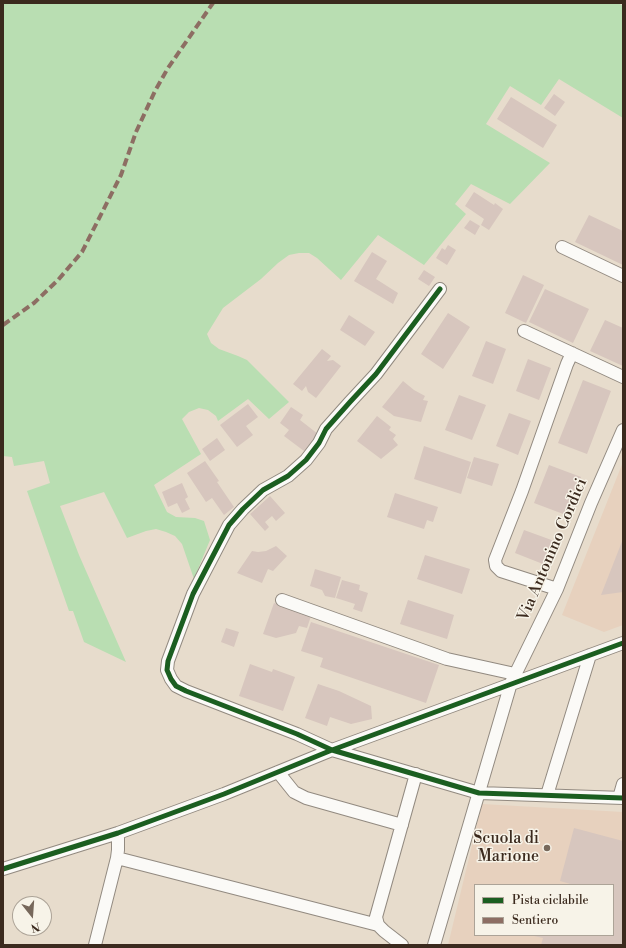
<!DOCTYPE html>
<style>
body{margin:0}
#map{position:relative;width:626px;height:948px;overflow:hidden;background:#e7dccc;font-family:"Libre Bodoni",serif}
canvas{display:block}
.frame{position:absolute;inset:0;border:4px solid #3b2a1e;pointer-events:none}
.legend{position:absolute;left:474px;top:884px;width:140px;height:52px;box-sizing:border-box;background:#f7f3e8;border:1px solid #aca397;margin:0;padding:5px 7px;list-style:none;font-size:12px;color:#3b2a1e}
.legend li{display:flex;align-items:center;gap:8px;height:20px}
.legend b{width:20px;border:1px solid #aca397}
.north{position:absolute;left:12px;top:896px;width:40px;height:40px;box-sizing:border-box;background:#f7f3e8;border:1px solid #aca397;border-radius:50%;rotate:163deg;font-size:11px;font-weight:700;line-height:16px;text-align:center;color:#3b2a1e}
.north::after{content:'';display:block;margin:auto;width:14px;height:18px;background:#77685b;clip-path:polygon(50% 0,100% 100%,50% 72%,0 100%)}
</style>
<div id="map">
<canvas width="626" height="948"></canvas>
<div class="frame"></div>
<ul class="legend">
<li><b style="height:5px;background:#1b5e20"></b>Pista ciclabile</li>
<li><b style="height:5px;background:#8d6e63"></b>Sentiero</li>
</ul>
<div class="north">N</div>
</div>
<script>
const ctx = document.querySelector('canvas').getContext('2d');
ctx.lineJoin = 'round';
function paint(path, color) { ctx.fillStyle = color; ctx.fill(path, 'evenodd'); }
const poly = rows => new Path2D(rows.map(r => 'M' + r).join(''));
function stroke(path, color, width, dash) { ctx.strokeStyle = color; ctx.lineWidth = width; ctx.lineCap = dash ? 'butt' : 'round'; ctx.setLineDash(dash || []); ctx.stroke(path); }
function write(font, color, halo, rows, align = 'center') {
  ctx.font = font + ' "Libre Bodoni",serif'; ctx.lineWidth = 3; ctx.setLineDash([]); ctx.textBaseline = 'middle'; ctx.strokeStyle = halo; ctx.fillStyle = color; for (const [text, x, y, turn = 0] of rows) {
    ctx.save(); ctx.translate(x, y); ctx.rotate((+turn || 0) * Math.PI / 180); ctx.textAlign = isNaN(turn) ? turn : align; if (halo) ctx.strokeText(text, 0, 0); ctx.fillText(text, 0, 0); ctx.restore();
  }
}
paint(poly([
 [623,462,623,625,604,632,562,615],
 [482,804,623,812,623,945,448,945],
 [475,885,613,885,613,935,475,935]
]), '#e7d1be');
paint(poly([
 [3,3,618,3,623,6,623,118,559,79,541,105,510,86,486,124,550,163,510,204,471,184,455,204,466,214,424,265,378,235,341,280,317,258,309,253,299,253,289,255,278,263,261,279,223,308,207,334,211,343,219,349,238,356,247,360,289,402,269,419,248,399,218,421,216,416,208,410,199,408,189,412,182,419,201,454,154,485,167,512,176,517,195,518,204,521,210,540,194,579,182,544,175,536,166,532,156,529,146,531,127,538,104,492,60,506,79,555,126,662,84,642,73,611,69,611,27,491,50,483,44,461,14,466,12,457,3,456]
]), '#b9deb2');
paint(poly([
 [554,94,565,102,555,116,544,108],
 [511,97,557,125,543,148,497,119],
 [474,192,494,205,495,203,503,209,489,230,481,225,484,219,465,206],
 [589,215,623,231,623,265,575,242],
 [470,220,480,226,475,235,464,228],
 [448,245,456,250,447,265,436,258,442,248,445,250],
 [372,252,387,261,376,279,398,293,393,304,354,281],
 [424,270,435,277,429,286,418,279],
 [523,275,544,285,526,323,505,313],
 [545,289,589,309,573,343,529,322],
 [448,313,470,327,443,369,421,354],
 [349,315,375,332,365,346,340,330],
 [605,320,623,328,623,366,590,351],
 [486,341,506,349,493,384,472,376],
 [322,349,331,356,327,361,333,360,341,366,316,398,308,392,306,386,302,391,293,384],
 [528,359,551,368,539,400,516,391],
 [583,380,611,391,587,454,558,443],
 [403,381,414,390,425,396,423,400,428,401,421,422,394,416,382,407],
 [459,395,486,405,472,440,445,430],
 [248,404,258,417,246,426,253,435,237,447,220,425],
 [291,407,303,415,300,420,318,434,304,451,284,436,289,430,280,423],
 [509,413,531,421,518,455,496,446],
 [377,416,391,427,389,430,396,435,393,439,398,445,381,459,357,441],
 [217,438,225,450,210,461,202,449],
 [424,446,471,462,461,494,414,479],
 [474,457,499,464,492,486,467,478],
 [205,461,219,481,217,482,234,507,224,515,212,498,206,502,187,473],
 [549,465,581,477,566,515,534,503],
 [182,483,188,497,185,499,190,509,182,513,177,503,168,507,162,492],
 [395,493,438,507,433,522,427,520,424,529,387,517],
 [270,496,285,513,276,521,272,516,265,522,269,527,265,531,250,514],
 [524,530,557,542,548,566,515,553],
 [623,539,623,592,601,595],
 [276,546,287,556,273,571,268,569,262,583,237,573,252,551,258,552,266,551],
 [425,555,470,569,462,594,417,579],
 [315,569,341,577,335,598,325,596,322,590,310,586],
 [342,580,360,585,359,590,368,593,362,612,353,609,355,604,336,598],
 [408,600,454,615,447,639,400,624],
 [274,603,311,616,307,628,299,626,296,633,276,638,263,634],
 [311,622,439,665,426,703,320,667,323,658,301,651],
 [226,628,239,632,234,647,221,642],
 [250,664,272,672,273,669,295,677,283,711,239,696],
 [318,684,339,691,371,706,372,719,351,724,330,717,327,726,305,718],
 [574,828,623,841,623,945,541,945,543,938,534,936,613,935,613,885,574,885,560,881]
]), '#d7c6be');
const street = poly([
 [562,247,623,276],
 [440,289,376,374,350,402,326,429,319,443,306,460,288,476,263,490,243,509,229,525,193,594,168,661,167,670,171,679,176,686,186,691,297,734,332,750,479,793,623,798],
 [524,331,623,377],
 [557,589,501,571,496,566,495,560,522,491,567,364,572,353],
 [282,600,377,634,447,659,515,674],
 [278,772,294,792,306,798,402,825],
 [547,795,590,655],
 [619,798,623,784],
 [117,858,378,925],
 [3,869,118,833,224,794,332,750,623,643],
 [95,945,117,858,118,850,118,833],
 [402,945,384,931,378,925,376,917,416,774],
 [434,945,511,683,557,589,591,503,623,430]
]);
stroke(street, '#928a80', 14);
stroke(street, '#fbfaf7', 12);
stroke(poly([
 [3,325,34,303,58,280,82,252,121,175,136,132,155,91,168,68,213,3]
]), '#8d6e63', 4, [8, 4]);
stroke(poly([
 [440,289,376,374,350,402,326,429,319,443,306,460,288,476,263,490,243,509,229,525,193,594,168,661,167,670,171,679,176,686,186,691,297,734,332,750,479,793,623,798],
 [3,869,118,833,224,794,332,750,623,643]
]), '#1b5e20', 5);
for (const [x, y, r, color] of [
 [547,848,4,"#77685b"]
]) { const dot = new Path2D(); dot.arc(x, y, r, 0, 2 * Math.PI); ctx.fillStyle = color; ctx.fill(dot); stroke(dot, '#f7f3e8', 1.5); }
write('16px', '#3b2a1e', '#f7f3e8', [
 ["Via Antonino Cordici",553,550,-67]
]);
write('16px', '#3b2a1e', '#f7f3e8', [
 ["Scuola di",539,839],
 ["Marione",539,857]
], 'right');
</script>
